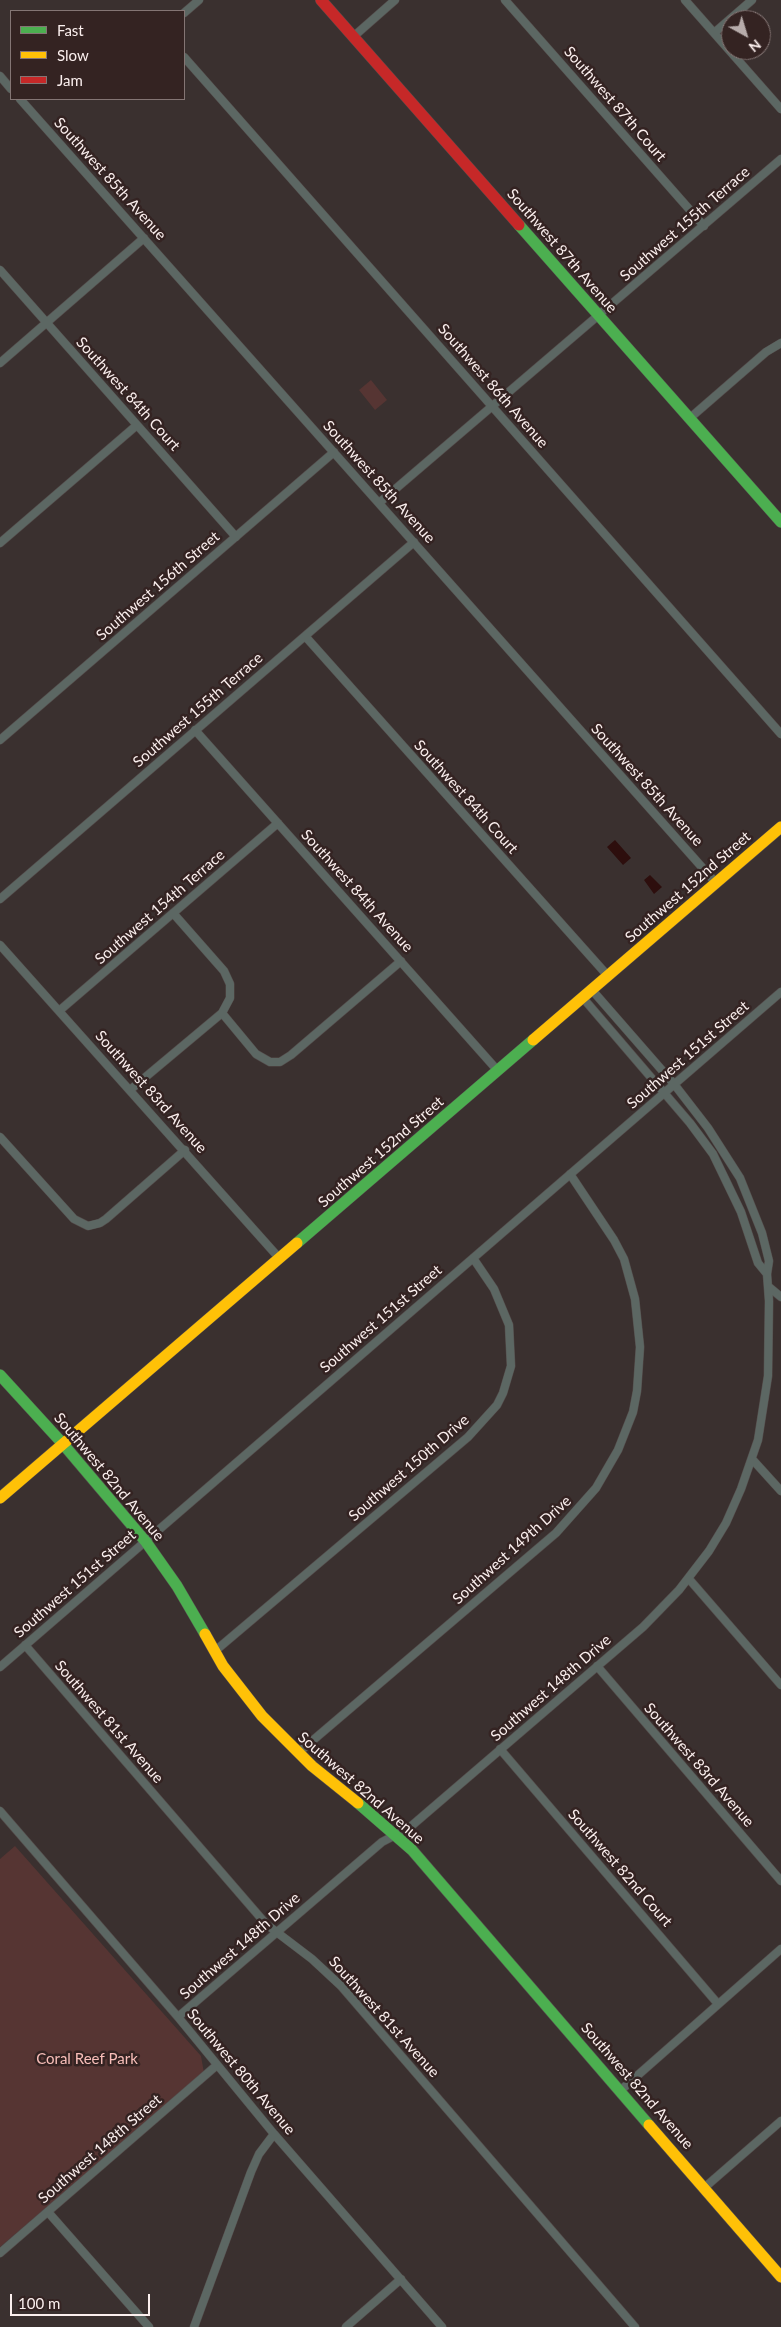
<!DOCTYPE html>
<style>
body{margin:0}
#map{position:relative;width:781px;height:2327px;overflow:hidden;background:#3a302f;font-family:Lato,sans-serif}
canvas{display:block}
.legend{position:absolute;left:10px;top:10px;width:175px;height:90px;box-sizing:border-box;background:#342322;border:1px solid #847574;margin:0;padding:6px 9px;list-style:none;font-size:15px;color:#fbefee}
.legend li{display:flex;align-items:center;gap:10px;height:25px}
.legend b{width:25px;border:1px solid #847574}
.north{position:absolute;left:721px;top:10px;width:50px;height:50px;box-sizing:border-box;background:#342322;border:1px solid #847574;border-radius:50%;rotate:141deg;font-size:14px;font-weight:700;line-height:20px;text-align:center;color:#fbefee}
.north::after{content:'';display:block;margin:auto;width:18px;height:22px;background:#b7acab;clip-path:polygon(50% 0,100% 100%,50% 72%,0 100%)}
.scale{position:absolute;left:10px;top:2294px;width:140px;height:22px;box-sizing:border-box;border:2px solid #fbefee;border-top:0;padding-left:6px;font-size:15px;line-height:18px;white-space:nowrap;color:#fbefee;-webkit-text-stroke:4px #342322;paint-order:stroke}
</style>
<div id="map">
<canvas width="781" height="2327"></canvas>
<ul class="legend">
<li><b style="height:6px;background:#4caf50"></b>Fast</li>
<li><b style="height:6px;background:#ffc107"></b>Slow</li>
<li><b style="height:6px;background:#c62828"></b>Jam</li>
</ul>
<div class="north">N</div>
<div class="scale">100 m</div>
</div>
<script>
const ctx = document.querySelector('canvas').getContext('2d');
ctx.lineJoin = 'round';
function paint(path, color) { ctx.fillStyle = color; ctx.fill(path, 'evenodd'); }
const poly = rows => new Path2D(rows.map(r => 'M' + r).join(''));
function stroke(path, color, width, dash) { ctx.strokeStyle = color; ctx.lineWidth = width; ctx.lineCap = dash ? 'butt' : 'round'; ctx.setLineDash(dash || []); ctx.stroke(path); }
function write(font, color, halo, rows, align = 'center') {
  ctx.font = font + ' Lato,sans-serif'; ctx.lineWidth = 5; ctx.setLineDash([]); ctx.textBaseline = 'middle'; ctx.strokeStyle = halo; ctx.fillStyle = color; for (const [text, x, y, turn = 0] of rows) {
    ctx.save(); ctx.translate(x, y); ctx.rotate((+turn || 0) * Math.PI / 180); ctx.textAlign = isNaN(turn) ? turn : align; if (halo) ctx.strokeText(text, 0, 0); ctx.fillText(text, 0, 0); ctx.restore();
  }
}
paint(poly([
 [371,380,387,400,375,410,359,390],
 [15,1846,201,2056,204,2073,0,2247,0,1859]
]), '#563533');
paint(poly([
 [615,840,631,858,623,865,607,847],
 [650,875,662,887,654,894,644,880]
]), '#2d0e0d');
const street = poly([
 [505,0,704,226],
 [685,0,781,109],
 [184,13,199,0],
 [714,33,752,0],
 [353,37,395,0],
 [184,57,781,734],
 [0,76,11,89],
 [20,99,716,883],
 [0,270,236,537],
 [0,363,144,238],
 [690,418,766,352,781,343],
 [379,503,781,159],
 [0,543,137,425],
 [305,636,608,976],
 [195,730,498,1071],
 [0,740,334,452],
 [0,899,414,542],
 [0,945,280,1259],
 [583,998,690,1123,713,1154,741,1212,758,1263,767,1274],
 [59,1011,278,823],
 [222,1013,256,1054,270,1062,280,1062,291,1055,401,961],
 [130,1090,222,1013,230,998,230,984,224,971,173,913],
 [0,1137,74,1219,88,1226,100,1223,106,1219,185,1150],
 [769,1287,781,1297],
 [752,1459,781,1491],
 [689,1579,781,1685],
 [25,1645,266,1924,312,1959,341,1986,635,2327],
 [215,1651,468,1437,497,1405,503,1393,511,1366,509,1325,494,1289,473,1258],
 [597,1666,781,1881],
 [0,1667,781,992],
 [500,1749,718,2004],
 [298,1753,556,1533,596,1488,618,1450,633,1412,637,1391,640,1347,635,1299,624,1259,614,1240,570,1174],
 [0,1811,178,2017,274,2134,442,2327],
 [178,2017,382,1842,409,1828,643,1627,679,1590,709,1551,726,1523,741,1489,758,1440,768,1376,769,1301,767,1274,769,1261,762,1233,740,1178,708,1128,674,1084,592,990],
 [621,2090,781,1949],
 [704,2188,781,2121],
 [48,2212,149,2327],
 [0,2253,217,2065],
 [194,2327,251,2172,259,2154,274,2134],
 [346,2327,401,2279]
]);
const fast = poly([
 [519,225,781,522],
 [297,1243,533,1040],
 [0,1375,63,1444,146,1542,177,1586,205,1634],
 [358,1803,412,1850,649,2125]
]);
const slow = poly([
 [533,1040,781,827],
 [0,1498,297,1243],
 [205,1634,223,1666,262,1716,312,1766,358,1803],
 [649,2125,781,2277]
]);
const jam = poly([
 [321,0,519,225]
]);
stroke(street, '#544c4b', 9);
stroke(fast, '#544c4b', 12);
stroke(slow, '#544c4b', 12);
stroke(jam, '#544c4b', 12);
stroke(street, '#5c6763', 8);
stroke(fast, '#4caf50', 11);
stroke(slow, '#ffc107', 11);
stroke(jam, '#c62828', 11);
write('15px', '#fbefee', '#342322', [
 ["Southwest 87th Court",615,104,49],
 ["Southwest 85th Avenue",110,179,48],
 ["Southwest 155th Terrace",685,224,-41],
 ["Southwest 87th Avenue",562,251,49],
 ["Southwest 86th Avenue",493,386,49],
 ["Southwest 84th Court",128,394,48],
 ["Southwest 85th Avenue",379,482,48],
 ["Southwest 156th Street",158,586,-41],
 ["Southwest 155th Terrace",198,710,-41],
 ["Southwest 85th Avenue",647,785,48],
 ["Southwest 84th Court",466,797,48],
 ["Southwest 152nd Street",688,887,-41],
 ["Southwest 84th Avenue",357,891,48],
 ["Southwest 154th Terrace",160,907,-41],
 ["Southwest 151st Street",688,1055,-41],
 ["Southwest 83rd Avenue",151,1092,48],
 ["Southwest 152nd Street",381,1152,-41],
 ["Southwest 151st Street",381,1319,-41],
 ["Southwest 150th Drive",409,1468,-41],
 ["Southwest 82nd Avenue",109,1477,50],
 ["Southwest 149th Drive",512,1550,-42],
 ["Southwest 151st Street",75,1584,-41],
 ["Southwest 148th Drive",551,1688,-41],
 ["Southwest 81st Avenue",109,1722,49],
 ["Southwest 83rd Avenue",699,1765,49],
 ["Southwest 82nd Avenue",361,1788,41],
 ["Southwest 82nd Court",620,1868,49],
 ["Southwest 148th Drive",240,1946,-41],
 ["Southwest 81st Avenue",384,2017,48],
 ["Southwest 80th Avenue",241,2072,50],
 ["Southwest 82nd Avenue",637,2086,49],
 ["Southwest 148th Street",100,2149,-41]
]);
write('15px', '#f8beb9', '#342322', [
 ["Coral Reef Park",87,2059]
]);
</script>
